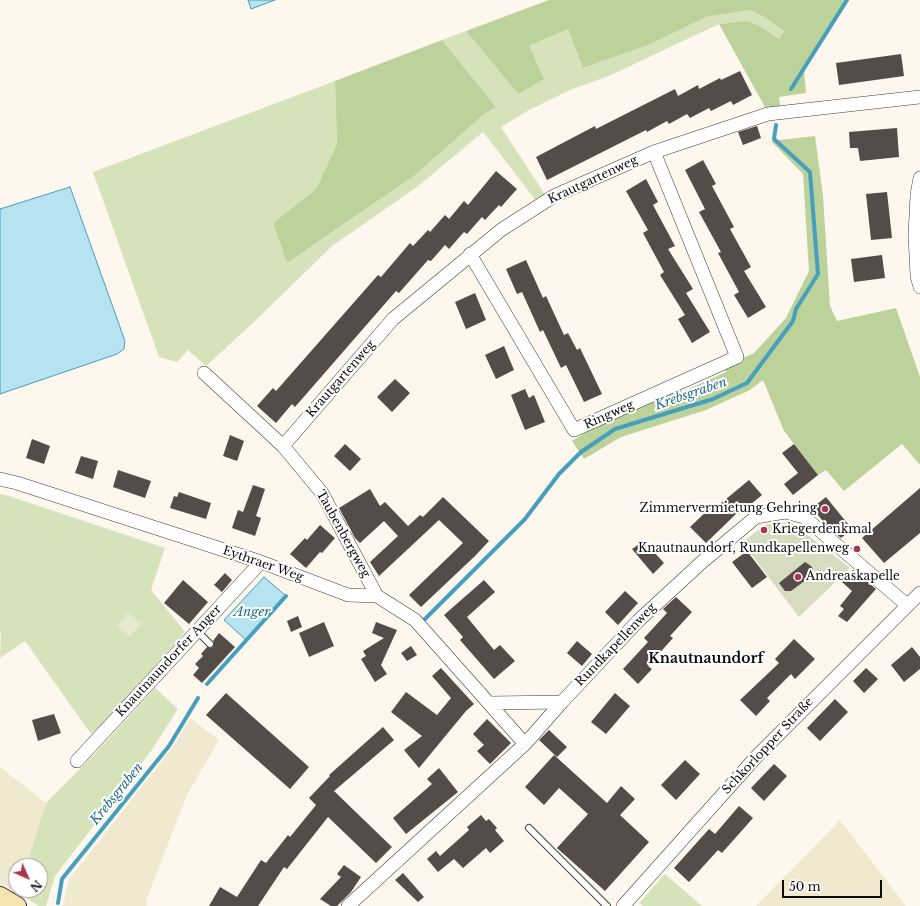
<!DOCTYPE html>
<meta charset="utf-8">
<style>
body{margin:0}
#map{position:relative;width:920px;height:906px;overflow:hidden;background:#fdf7ed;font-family:"Libre Baskerville",serif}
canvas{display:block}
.north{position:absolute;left:8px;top:858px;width:40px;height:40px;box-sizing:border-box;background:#fff;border:1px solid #9e9e9e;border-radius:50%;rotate:135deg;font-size:11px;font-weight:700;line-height:16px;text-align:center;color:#0c0c0c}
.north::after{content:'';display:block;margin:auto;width:14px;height:18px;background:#ac344b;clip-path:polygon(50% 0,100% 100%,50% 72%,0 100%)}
.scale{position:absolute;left:782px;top:880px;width:100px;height:18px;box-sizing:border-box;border:2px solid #0c0c0c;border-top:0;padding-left:5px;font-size:12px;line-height:14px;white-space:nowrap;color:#0c0c0c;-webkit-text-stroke:3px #fff;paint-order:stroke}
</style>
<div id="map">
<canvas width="920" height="906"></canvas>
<div class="north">N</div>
<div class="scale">50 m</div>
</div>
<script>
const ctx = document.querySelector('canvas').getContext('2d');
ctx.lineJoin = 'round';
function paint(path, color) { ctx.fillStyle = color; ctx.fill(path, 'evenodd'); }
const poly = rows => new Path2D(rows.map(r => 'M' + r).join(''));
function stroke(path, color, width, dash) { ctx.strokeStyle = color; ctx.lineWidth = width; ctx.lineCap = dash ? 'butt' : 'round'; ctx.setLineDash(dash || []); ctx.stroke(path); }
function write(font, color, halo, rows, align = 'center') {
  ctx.font = font + ' "Libre Baskerville",serif'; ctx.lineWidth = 4; ctx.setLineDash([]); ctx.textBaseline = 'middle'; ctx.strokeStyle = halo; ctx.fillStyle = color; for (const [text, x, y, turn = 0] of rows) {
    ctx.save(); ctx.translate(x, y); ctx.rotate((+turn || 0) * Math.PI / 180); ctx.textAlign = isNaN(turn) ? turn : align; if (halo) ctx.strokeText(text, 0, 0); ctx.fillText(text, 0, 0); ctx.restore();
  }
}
paint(poly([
 [190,718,219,740,187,795,147,898,147,906,63,906,68,881,172,748],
 [0,767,46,803,26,866,16,866,16,890,18,890,17,893,0,883],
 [840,820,906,906,756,906]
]), '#f0e9d0');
paint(poly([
 [750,10,766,18,784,31,779,39,760,26,747,21,719,24,611,75,570,90,529,110,501,127,546,196,537,202,483,132,417,187,332,246,256,320,206,366,188,350,177,362,159,357,93,172,335,81,337,144,316,189,273,223,287,263,414,176,483,115,496,107,442,40,466,31,518,94,529,46,568,29,583,68,651,44,706,17],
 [0,494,9,496,165,548,151,590,185,632,106,721,91,734,25,641,0,658,1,633,0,631],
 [155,688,178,709,151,751,55,876,46,906,39,906,17,893,18,890,40,890,40,866,26,866,46,803,92,757],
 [665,874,702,906,643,906,639,903]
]), '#d6e3ba');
paint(poly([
 [549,0,847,0,804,69,806,93,779,97,780,107,766,109,719,24,747,21,760,26,779,39,784,31,766,18,750,10,706,17,651,44,583,68,568,29,529,46,544,79,518,94,466,31],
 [442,40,496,107,483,115,414,176,287,263,273,223,316,189,337,144,335,81],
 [815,136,823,196,830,306,837,321,896,308,920,377,920,465,902,444,844,491,826,470,818,475,784,431,763,380,750,390,706,410,621,437,584,459,572,441,610,418,679,386,682,392,726,372,724,366,754,353,786,318,809,271,803,174,771,141]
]), '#bcd29b');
paint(poly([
 [791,522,850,568,799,617,742,542,767,524]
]), '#d7dcc1');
paint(poly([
 [128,613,141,624,129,637,117,626]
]), '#e5eccb');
const water = poly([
 [248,0,275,0,251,9,248,0],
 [70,187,125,341,124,349,117,354,0,394,0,209,70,187],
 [264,577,286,596,246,640,224,620,264,577]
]);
paint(water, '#b7e2ef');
stroke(water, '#469fbd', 1);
stroke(poly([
 [791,89,847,0],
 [425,619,525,519,559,474,581,452,615,429,713,399,747,383,793,321,796,309,818,274,810,172,774,139,776,125],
 [207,684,286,596],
 [58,903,62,879,169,746,198,698]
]), '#469fbd', 4);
paint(poly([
 [901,54,904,76,839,85,836,63],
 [740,71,752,95,733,105,731,101,711,111,709,108,690,118,687,114,669,124,667,121,647,132,646,130,547,180,536,157,595,126,596,129,675,89,678,96,698,85,699,89,720,78,721,80],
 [757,126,761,138,743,145,738,132],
 [897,128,899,157,860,161,858,148,850,148,849,132],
 [703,160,716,184,712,186,734,227,730,229,751,267,744,271,766,307,748,318,734,295,739,292,718,253,721,252,699,212,705,209,685,170],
 [496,171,517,189,501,207,499,205,485,220,482,217,467,234,464,232,449,249,445,245,431,261,428,260,399,293,396,291,295,407,292,404,276,423,257,406,273,388,276,391,378,275,381,277,410,243,413,246,428,230,430,232,445,215,449,219,464,201,468,205],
 [646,179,658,202,653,205,675,246,668,249,693,289,686,293,710,332,692,343,678,319,685,315,660,275,664,272,643,233,648,230,626,191],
 [887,192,892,238,871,240,866,194],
 [882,255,885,278,854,282,851,259],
 [526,260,543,298,546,296,564,335,568,333,577,350,580,348,602,394,584,402,566,365,561,368,543,330,540,332,522,292,517,294,506,269],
 [475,293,486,320,466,329,455,302],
 [504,346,514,370,496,379,485,355],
 [395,379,410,393,392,412,377,397],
 [525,389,529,398,534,395,545,422,525,430,511,395],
 [230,435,244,441,237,461,223,456],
 [32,439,50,446,44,464,26,458],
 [345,444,361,459,350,471,334,456],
 [794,444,818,475,793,495,784,484,798,473,782,453],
 [81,456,98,461,93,479,75,473],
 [118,470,151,481,145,498,113,487],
 [749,480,762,495,739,514,737,513,706,543,690,527,711,507,714,509],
 [253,485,265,489,256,516,261,518,255,536,232,528,238,510,243,512],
 [920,488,920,533,884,563,862,538],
 [370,489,380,506,385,502,408,526,420,515,423,517,443,497,489,541,475,556,421,607,409,595,463,543,439,520,379,576,370,562,398,536,384,521,360,543,355,538,339,508],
 [179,492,211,503,206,519,170,508,174,496,177,497],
 [826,497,852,529,841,538,827,526,812,508],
 [320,525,335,538,322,553,320,552,306,568,290,554,305,538,307,540],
 [644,541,664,563,653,574,632,549],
 [747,551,767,577,752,588,732,562],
 [805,562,811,566,813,569,811,576,791,591,785,591,779,583],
 [853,570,876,589,847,622,838,616,844,609,840,606,852,591,842,582],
 [225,573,232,580,222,592,214,585],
 [183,580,208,602,189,624,164,603],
 [484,580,495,592,467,617,494,650,500,645,515,661,494,679,460,640,463,637,444,615],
 [625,591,638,603,618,625,605,612],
 [676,597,692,612,670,636,673,638,648,666,652,669,638,684,623,669,648,642,644,638,667,613,663,609],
 [298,616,302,627,291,632,287,621],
 [324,622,334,646,309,657,299,633],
 [376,622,397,630,381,665,387,674,375,682,361,659,366,656,363,651,384,638,372,633],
 [219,633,235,647,202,683,193,675,199,668,195,664,203,656,201,654,207,647,211,648,213,647,214,643,213,641],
 [794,639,815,659,795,679,791,674,767,698,770,701,756,716,740,700,779,663,775,659],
 [577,641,592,654,582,666,567,653],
 [411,646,417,655,407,661,401,653],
 [912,647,920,657,920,669,904,682,891,665],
 [441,668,474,704,466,711,419,768,404,750,422,736,391,712,406,692,437,715,451,698,432,676],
 [866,668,878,679,864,693,853,681],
 [226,693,309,767,290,789,206,715],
 [615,693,630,706,606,734,591,722],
 [835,699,848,712,820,741,807,728],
 [54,714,61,733,38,741,32,720],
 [487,719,511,743,490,764,477,751,484,745,473,734],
 [383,727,394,740,334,791,392,847,376,863,328,817,287,869,284,867,258,906,209,906,220,887,237,897,261,860,266,863,288,835,290,837,316,805,309,798,330,776,329,775],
 [549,730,567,747,557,757,539,740],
 [554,755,607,803,621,786,635,799,620,815,649,842,605,891,557,848,588,814,559,788,544,805,525,787],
 [685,760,700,774,676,800,661,785],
 [774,764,787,776,764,801,751,788],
 [439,768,458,792,406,834,393,818,432,784,427,779],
 [739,806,753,818,722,853,718,850,689,882,674,868,709,829,715,834],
 [481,815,486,821,489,819,497,828,495,830,504,841,490,853,486,848,463,868,454,859,438,872,427,859,436,851,440,856,469,830,467,827],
 [344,865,361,877,351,892,337,906,331,906,320,899,341,877,337,874],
 [403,873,424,897,418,902,395,880]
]), '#534c49');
const service = poly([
 [197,631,210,644],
 [529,828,607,906]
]);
const minor = poly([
 [920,178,917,195,915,235,917,276,920,287],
 [470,254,574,430,737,357,654,152],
 [204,373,283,446,322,493,377,596],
 [283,446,393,319,501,230,554,196,654,152,768,114,920,97],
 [0,479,17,483,261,562,348,595,377,596,415,620,525,744],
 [490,703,562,702],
 [77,761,261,562],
 [348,906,525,744,562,702,638,621,702,562,756,517,785,512,804,517,907,605],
 [623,906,757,756,920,593]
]);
const secondary = poly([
 [0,896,17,906]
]);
stroke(service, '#3f3f3f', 8);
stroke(minor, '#3f3f3f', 14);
stroke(secondary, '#2e2e2e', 20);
stroke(service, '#fff', 6);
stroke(minor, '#fff', 13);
stroke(secondary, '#f6e4af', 18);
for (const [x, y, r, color] of [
 [825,509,4,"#ac344b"],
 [764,530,4,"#ac344b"],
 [857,549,4,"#ac344b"],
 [798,577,4,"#ac344b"]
]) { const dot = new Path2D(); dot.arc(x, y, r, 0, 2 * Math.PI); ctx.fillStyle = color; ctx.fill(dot); stroke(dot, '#fff', 1.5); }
write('12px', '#0c0c0c', '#fff', [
 ["Krautgartenweg",593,180,-25],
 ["Krautgartenweg",341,379,-49],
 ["Ringweg",609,415,-24],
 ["Taubenbergweg",343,534,61],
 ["Eythraer Weg",263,564,19],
 ["Rundkapellenweg",616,645,-46],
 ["Knautnaundorfer Anger",169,661,-47],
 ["Schkorlopper Straße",768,746,-47]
]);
write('12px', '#0c0c0c', '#fff', [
 ["Zimmervermietung Gehring",817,509],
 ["Kriegerdenkmal",772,530,"left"],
 ["Knautnaundorf, Rundkapellenweg",849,549],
 ["Andreaskapelle",806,577,"left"]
], 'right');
write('italic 13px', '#24708f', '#fff', [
 ["Krebsgraben",691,394,-19],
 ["Anger",252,612],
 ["Krebsgraben",117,794,-51]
]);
write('bold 14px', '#0c0c0c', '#fff', [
 ["Knautnaundorf",706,659]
]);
</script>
